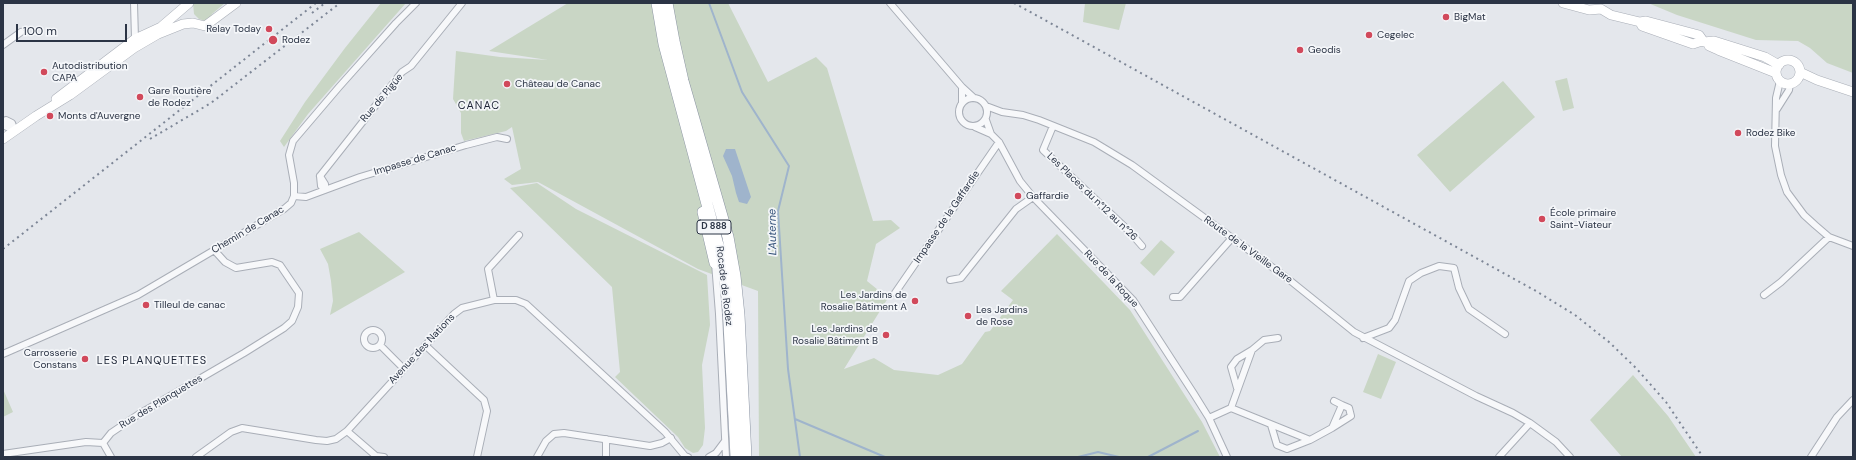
<!DOCTYPE html>
<meta charset="utf-8">
<style>
body{margin:0}
#map{position:relative;width:1856px;height:460px;overflow:hidden;background:#e4e7ec;font-family:"DM Sans",sans-serif}
canvas{display:block}
.frame{position:absolute;inset:0;border:4px solid #2b3445;pointer-events:none}
.scale{position:absolute;left:16px;top:24px;width:111px;height:18px;box-sizing:border-box;border:2px solid #2b3445;border-top:0;padding-left:5px;font-size:12px;line-height:14px;white-space:nowrap;color:#2b3445;-webkit-text-stroke:3px #f4f6f9;paint-order:stroke}
</style>
<div id="map">
<canvas width="1856" height="460"></canvas>
<div class="frame"></div>
<div class="scale">100 m</div>
</div>
<script>
const ctx = document.querySelector('canvas').getContext('2d');
ctx.lineJoin = 'round';
function paint(path, color) { ctx.fillStyle = color; ctx.fill(path, 'evenodd'); }
const poly = rows => new Path2D(rows.map(r => 'M' + r).join(''));
function stroke(path, color, width, dash) { ctx.strokeStyle = color; ctx.lineWidth = width; ctx.lineCap = dash ? 'butt' : 'round'; ctx.setLineDash(dash || []); ctx.stroke(path); }
function write(font, color, halo, rows, align = 'center') {
  ctx.font = font + ' "DM Sans",sans-serif'; ctx.lineWidth = 3.5; ctx.setLineDash([]); ctx.textBaseline = 'middle'; ctx.strokeStyle = halo; ctx.fillStyle = color; for (const [text, x, y, turn = 0] of rows) {
    ctx.save(); ctx.translate(x, y); ctx.rotate((+turn || 0) * Math.PI / 180); ctx.textAlign = isNaN(turn) ? turn : align; if (halo) ctx.strokeText(text, 0, 0); ctx.fillText(text, 0, 0); ctx.restore();
  }
}
paint(poly([
 [193,3,225,3,212,14,210,19,205,21,199,19,194,14],
 [381,3,406,3,308,114,284,147,280,141,305,102,345,48],
 [568,3,728,3,768,82,816,57,827,68,873,221,891,220,900,228,876,244,867,281,888,298,844,369,874,358,894,370,938,375,962,364,985,332,990,331,1013,300,1001,291,1057,234,1130,310,1202,422,1220,457,759,457,758,291,698,269,538,182,512,185,504,179,521,169,512,127,506,131,464,141,461,133,461,113,453,99,456,51,500,57,548,60,489,51],
 [1085,3,1126,3,1119,30,1083,22],
 [1648,3,1853,3,1853,73,1827,63,1810,48,1798,41,1756,40,1677,15],
 [1567,78,1574,108,1563,111,1555,81],
 [1503,81,1535,117,1450,192,1417,155],
 [537,183,576,209,707,275,710,325,702,365,705,428,703,445,698,452,693,453,685,448,678,437,615,377,620,372,612,287,510,188],
 [359,232,405,272,330,315,333,301,331,281,328,264,320,249],
 [1161,240,1175,252,1154,276,1140,263],
 [1378,354,1396,362,1381,399,1363,392],
 [1633,375,1668,416,1696,457,1622,457,1590,420],
 [3,389,13,412,3,417]
]), '#c9d6c5');
paint(poly([
 [726,149,735,149,751,197,747,204,739,202,736,193,732,176,723,156]
]), '#9fb4cc');
stroke(poly([
 [709,3,742,92,789,166,778,211,788,369,800,457],
 [795,419,885,457],
 [1078,457,1098,452,1119,457],
 [1148,457,1198,431]
]), '#9fb4cc', 2);
const street = poly([
 [134,3,135,39],
 [890,3,962,87],
 [3,45,21,32],
 [1780,81,1776,98,1775,146,1781,175,1787,192,1804,215,1815,225,1829,237,1853,246],
 '959 112a14 14 0 1 1 28 0a14 14 0 1 1-28 0Z',
 [962,103,962,87,974,98],
 [986,106,1002,112,1023,115,1039,120,1094,142,1132,165,1287,278,1354,332,1476,396,1513,413,1530,423,1556,442,1570,457],
 [1777,109,1789,90,1790,84],
 [3,121,6,120,12,123,15,131],
 [3,125,15,131],
 [1053,126,1043,150,1129,231,1142,246],
 [975,127,991,134,986,120],
 [991,134,999,142,1020,181,1033,197,1133,300,1194,394,1209,418,1227,457],
 [320,176,402,72,411,66,462,3],
 [320,176,325,184,325,190,321,186,320,176],
 [294,196,306,197,360,177,466,145,497,137,507,139],
 [715,263,719,314,726,457],
 [950,280,961,278,1016,209,1033,197],
 [895,293,999,142],
 [1764,295,1781,282,1829,237],
 [1173,297,1180,297,1232,238],
 [494,300,488,269,519,235],
 '364 339a9 9 0 1 1 18 0a9 9 0 1 1-18 0Z',
 [1363,338,1389,328,1395,320,1409,281,1421,273,1439,266,1454,268,1459,288,1469,309,1505,334],
 [380,345,403,368],
 [425,345,484,400,487,411,477,457],
 [3,354,138,295,284,209,291,203,294,196,294,183,289,155,293,141,339,87,396,23,416,3],
 [1237,388,1231,367,1237,359,1252,350],
 [1334,401,1342,405],
 [1231,408,1252,350,1264,340,1278,338],
 [1209,418,1231,408,1310,440,1332,428,1342,405,1349,408,1351,416,1332,428],
 [1271,425,1277,445,1287,449,1310,440],
 [347,431,376,456,384,457],
 [606,439,606,457],
 [103,443,111,433,139,414,244,353,284,328,292,321,298,307,299,293,280,265,272,262,236,268,225,262,215,251],
 [103,443,111,457],
 [3,454,86,442,103,443],
 [196,457,231,432,242,428,316,440,327,441,336,439,347,431,454,314,462,308,494,300,516,300,526,304,665,432,685,456,688,457],
 [537,457,546,441,554,434,564,433,650,446,662,443,671,438],
 [709,457,716,453,725,441],
 [1499,457,1530,423],
 [1811,457,1837,417,1853,400]
]);
const secondary = poly([
 [1563,3,1589,10,1601,9,1611,15,1640,22,1646,21,1699,35,1704,42,1714,41,1765,57,1779,65],
 [1640,22,1642,26,1693,44,1702,41],
 [1708,43,1709,46,1718,50,1776,73],
 '1776 72a12 12 0 1 1 24 0a12 12 0 1 1-24 0Z',
 [1800,72,1817,80,1853,92],
 [56,99,135,39,161,27,189,3],
 [3,139,36,116,70,95,134,48,158,34,183,24,193,23,205,26,236,3]
]);
const highway = poly([
 [657,3,664,44,722,260,728,305,736,457],
 [667,3,674,41,683,81,728,237,735,276,739,315,746,457],
 [703,212,715,263]
]);
stroke(street, '#a9aeb7', 8);
stroke(secondary, '#a9aeb7', 10);
stroke(highway, '#8b94a3', 12);
stroke(street, '#f7f8fa', 6);
stroke(secondary, '#fff', 9);
stroke(highway, '#fff', 11);
stroke(poly([
 [1014,3,1536,291,1575,315,1609,342,1637,369,1666,402,1703,457],
 [312,13,325,3],
 [150,139,211,103,340,3],
 [3,249,316,3]
]), '#7d8696', 2, [2, 4]);
for (const [x, y, r, color] of [
 [1446,17,4,"#d1495b"],
 [269,29,4,"#d1495b"],
 [1369,35,4,"#d1495b"],
 [273,40,5,"#d1495b"],
 [1300,50,4,"#d1495b"],
 [44,72,4,"#d1495b"],
 [507,84,4,"#d1495b"],
 [140,97,4,"#d1495b"],
 [50,116,4,"#d1495b"],
 [1738,133,4,"#d1495b"],
 [1018,196,4,"#d1495b"],
 [1542,219,4,"#d1495b"],
 [915,301,4,"#d1495b"],
 [146,305,4,"#d1495b"],
 [968,316,4,"#d1495b"],
 [886,335,4,"#d1495b"],
 [85,359,4,"#d1495b"]
]) { const dot = new Path2D(); dot.arc(x, y, r, 0, 2 * Math.PI); ctx.fillStyle = color; ctx.fill(dot); stroke(dot, '#f4f6f9', 1.5); }
for (const [x, y, w] of [
 [714,227,34]
]) { const box = new Path2D(); box.roundRect(x - w / 2, y - 7, w, 14, 3); ctx.fillStyle = '#f4f6f9'; ctx.fill(box); stroke(box, '#2b3445', 1); }
write('bold 9px', '#2b3445', null, [
 ["D 888",714,227]
]);
write('10px', '#2b3445', '#f4f6f9', [
 ["BigMat",1454,17],
 ["Relay Today",261,29,"right"],
 ["Cegelec",1377,35],
 ["Rodez",282,40],
 ["Geodis",1308,50],
 ["Autodistribution",52,66],
 ["CAPA",52,78],
 ["Château de Canac",515,84],
 ["Gare Routière",148,91],
 ["de Rodez",148,103],
 ["Monts d'Auvergne",58,116],
 ["Rodez Bike",1746,133],
 ["Gaffardie",1026,196],
 ["École primaire",1550,213],
 ["Saint-Viateur",1550,225],
 ["Les Jardins de",907,295,"right"],
 ["Rosalie Bâtiment A",907,307,"right"],
 ["Tilleul de canac",154,305],
 ["Les Jardins",976,310],
 ["de Rose",976,322],
 ["Les Jardins de",878,329,"right"],
 ["Rosalie Bâtiment B",878,341,"right"],
 ["Carrosserie",77,353,"right"],
 ["Constans",77,365,"right"]
], 'left');
write('10px', '#2b3445', '#f4f6f9', [
 ["Rue de Pigüe",382,98,-50],
 ["Impasse de Canac",415,160,-17],
 ["Les Places du n°12 au n°26",1092,197,44],
 ["Impasse de la Gaffardie",947,217,-56],
 ["Chemin de Canac",248,230,-31],
 ["Route de la Vieille Gare",1248,250,36],
 ["Rue de la Roque",1111,279,47],
 ["Rocade de Rodez",724,286,83],
 ["Avenue des Nations",422,349,-47],
 ["Rue des Planquettes",161,402,-31]
]);
ctx.letterSpacing = '1px';
write('11px', '#1d2536', '#f4f6f9', [
 ["CANAC",479,106],
 ["LES PLANQUETTES",152,361]
]);
ctx.letterSpacing = '0px';
write('italic 11px', '#34527a', '#f4f6f9', [
 ["L'Auterne",773,232,-91]
]);
</script>
